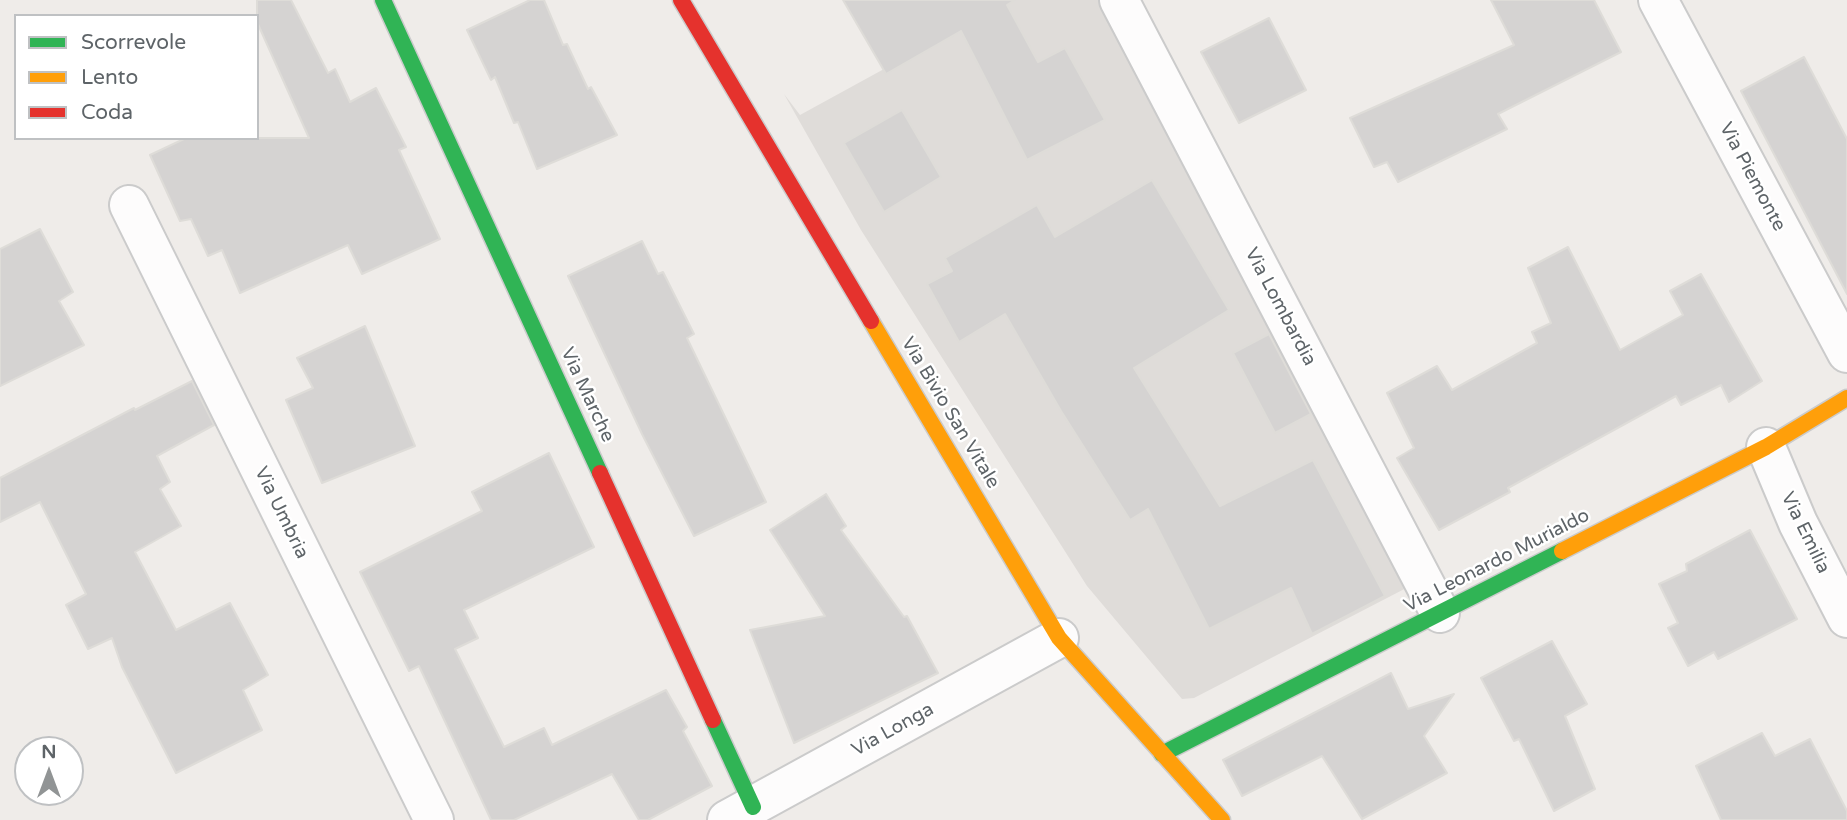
<!DOCTYPE html>
<style>
body{margin:0}
#map{position:relative;width:1847px;height:820px;overflow:hidden;background:#efece9;font-family:"Varela Round",sans-serif}
canvas{display:block}
.legend{position:absolute;left:14px;top:14px;width:245px;height:126px;box-sizing:border-box;background:#fff;border:2px solid #bfc1c3;margin:0;padding:9px 12px;list-style:none;font-size:21px;color:#5e6468}
.legend li{display:flex;align-items:center;gap:14px;height:35px}
.legend b{width:35px;border:2px solid #bfc1c3}
.north{position:absolute;left:14px;top:736px;width:70px;height:70px;box-sizing:border-box;background:#fff;border:2px solid #bfc1c3;border-radius:50%;rotate:0deg;font-size:19px;font-weight:700;line-height:28px;text-align:center;color:#5e6468}
.north::after{content:'';display:block;margin:auto;width:24px;height:32px;background:#919495;clip-path:polygon(50% 0,100% 100%,50% 72%,0 100%)}
</style>
<div id="map">
<canvas width="1847" height="820"></canvas>
<ul class="legend">
<li><b style="height:9px;background:#30b455"></b>Scorrevole</li>
<li><b style="height:9px;background:#ff9f0a"></b>Lento</li>
<li><b style="height:9px;background:#e5322d"></b>Coda</li>
</ul>
<div class="north">N</div>
</div>
<script>
const ctx = document.querySelector('canvas').getContext('2d');
ctx.lineJoin = 'round';
function paint(path, color) { ctx.fillStyle = color; ctx.fill(path, 'evenodd'); }
const poly = rows => new Path2D(rows.map(r => 'M' + r).join(''));
function stroke(path, color, width, dash) { ctx.strokeStyle = color; ctx.lineWidth = width; ctx.lineCap = dash ? 'butt' : 'round'; ctx.setLineDash(dash || []); ctx.stroke(path); }
function write(font, color, halo, rows, align = 'center') {
  ctx.font = font + ' "Varela Round",sans-serif'; ctx.lineWidth = 5; ctx.setLineDash([]); ctx.textBaseline = 'middle'; ctx.strokeStyle = halo; ctx.fillStyle = color; for (const [text, x, y, turn = 0] of rows) {
    ctx.save(); ctx.translate(x, y); ctx.rotate((+turn || 0) * Math.PI / 180); ctx.textAlign = isNaN(turn) ? turn : align; if (halo) ctx.strokeText(text, 0, 0); ctx.fillText(text, 0, 0); ctx.restore();
  }
}
paint(poly([
 [1010,0,1114,0,1414,584,1194,698,1182,699,1087,586,861,230,784,94,800,115]
]), '#dfdcd9');
const building = poly([
 [257,0,291,0,328,73,335,69,350,102,376,88,406,147,399,150,440,239,362,274,348,245,240,293,222,250,208,256,191,219,180,221,150,155,186,138,309,138,257,22,257,0],
 [530,0,544,0,563,45,567,44,588,89,591,87,617,135,537,169,518,122,514,123,495,77,491,80,467,30,530,0],
 [843,0,1015,0,1007,5,1038,62,1065,48,1105,120,1027,160,961,31,886,74,843,0],
 [1491,0,1594,0,1621,52,1498,114,1507,129,1398,182,1387,162,1374,167,1350,118,1514,45,1491,0],
 [1269,18,1306,90,1239,123,1201,52,1269,18],
 [1804,57,1847,139,1847,294,1741,91,1804,57],
 [902,110,941,177,884,212,844,143,902,110],
 [1152,180,1229,310,1134,368,1220,506,1313,460,1385,596,1312,634,1291,588,1209,629,1148,509,1130,520,1061,411,1005,314,959,342,927,284,952,271,945,258,1037,205,1055,237,1152,180],
 [40,229,73,292,59,301,84,345,0,386,0,249,40,229],
 [642,241,658,274,663,272,694,334,687,338,766,502,694,536,642,434,568,276,642,241],
 [1568,247,1620,350,1683,315,1670,291,1701,274,1762,381,1729,402,1721,385,1681,405,1676,396,1508,488,1510,492,1439,530,1397,458,1414,448,1387,393,1437,366,1452,390,1537,343,1532,332,1551,323,1528,268,1568,247],
 [365,326,415,446,322,483,286,400,313,388,297,358,365,326],
 [1269,334,1311,414,1275,433,1233,353,1269,334],
 [192,381,214,425,157,456,170,482,160,489,181,526,135,552,176,630,230,603,268,675,243,690,262,730,176,773,122,667,112,638,88,649,66,605,86,594,40,502,0,522,0,478,134,408,135,410,192,381],
 [549,453,594,547,464,610,478,638,455,649,504,747,544,728,552,745,666,690,687,727,683,731,712,786,648,820,639,820,612,774,514,820,491,820,419,666,409,671,360,572,482,511,472,492,549,453],
 [826,494,846,526,841,530,904,617,907,616,938,673,794,743,750,630,825,616,770,530,826,494],
 [1750,530,1797,619,1718,659,1714,652,1688,666,1668,628,1678,623,1659,584,1687,571,1686,564,1750,530],
 [1552,641,1587,704,1565,716,1595,789,1554,811,1519,739,1514,741,1481,678,1552,641],
 [1391,673,1408,709,1454,694,1424,736,1447,773,1362,819,1322,756,1242,796,1223,760,1391,673],
 [1762,733,1775,756,1810,739,1847,811,1847,820,1721,820,1696,766,1762,733]
]);
paint(building, '#d5d3d2');
stroke(building, '#dedcd8', 2);
const street = poly([
 [1119,0,1440,613],
 [1658,0,1847,353],
 [129,205,434,820],
 [1766,447,1798,523,1847,618],
 [727,820,1059,638]
]);
const fast = poly([
 [383,0,600,473],
 [713,720,753,807],
 [1162,754,1562,551]
]);
const slow = poly([
 [871,321,1059,638,1222,820],
 [1562,551,1766,447,1847,398]
]);
const jam = poly([
 [681,0,871,321],
 [600,473,713,720]
]);
stroke(street, '#cbcbcb', 42);
stroke(fast, '#cbcbcb', 19);
stroke(slow, '#cbcbcb', 19);
stroke(jam, '#cbcbcb', 19);
stroke(street, '#fdfcfc', 38);
stroke(fast, '#30b455', 16);
stroke(slow, '#ff9f0a', 16);
stroke(jam, '#e5322d', 16);
write('19px', '#5e6468', '#fff', [
 ["Via Piemonte",1752,177,62],
 ["Via Lombardia",1280,307,62],
 ["Via Marche",587,395,65],
 ["Via Bivio San Vitale",950,413,59],
 ["Via Umbria",281,513,64],
 ["Via Emilia",1805,533,64],
 ["Via Leonardo Murialdo",1497,561,-27],
 ["Via Longa",893,730,-29]
]);
</script>
